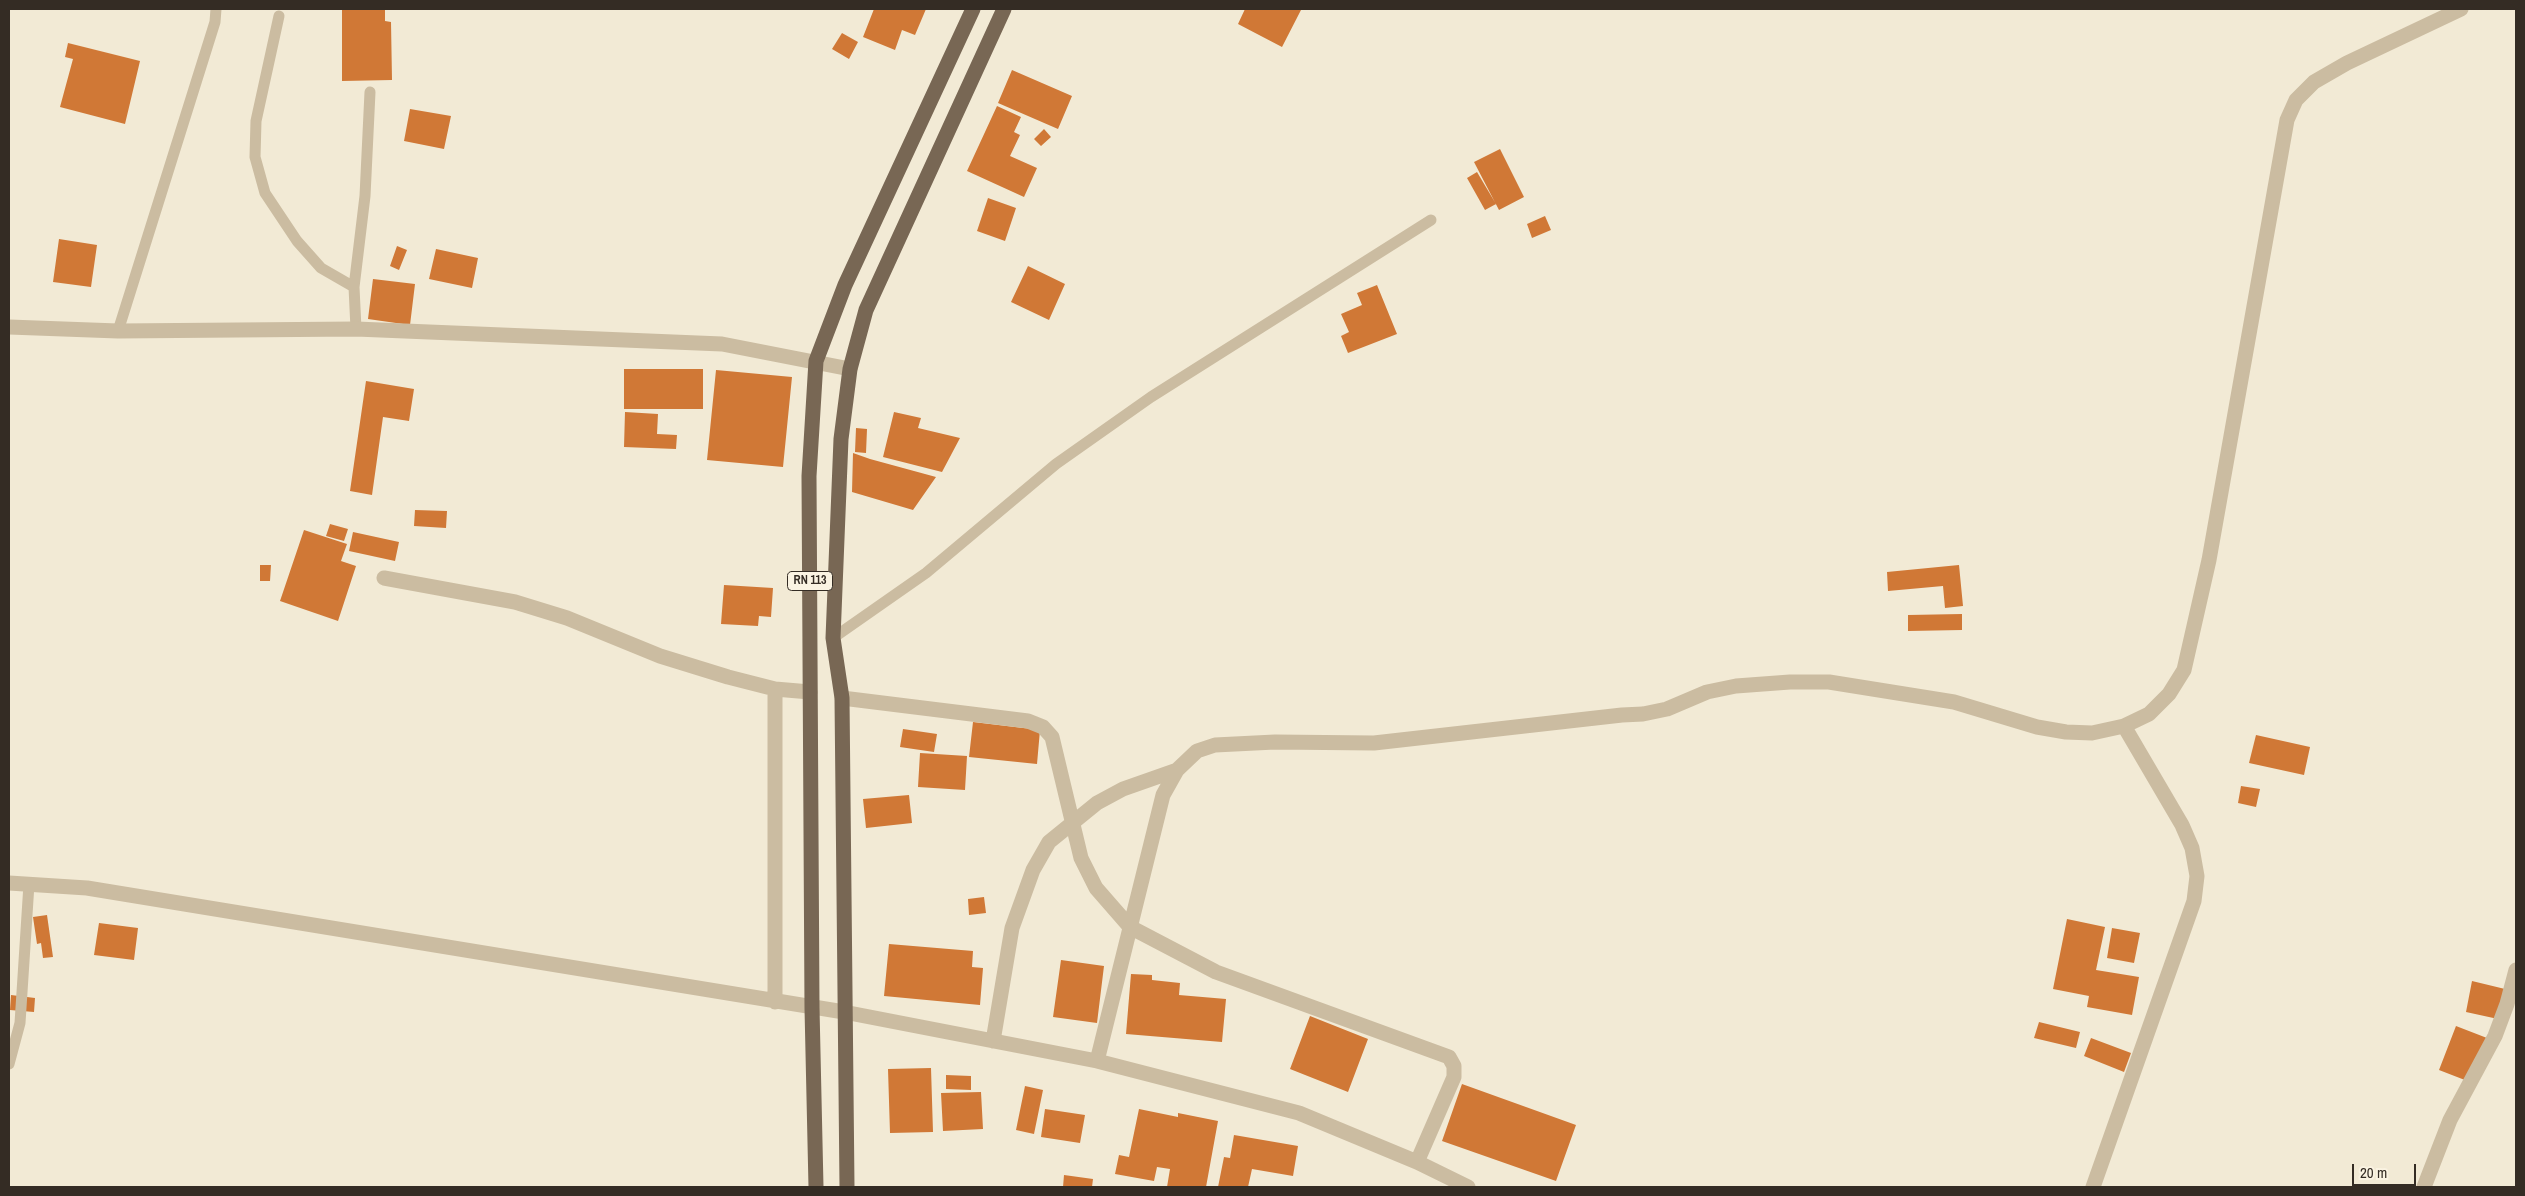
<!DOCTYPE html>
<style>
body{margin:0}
#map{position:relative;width:2525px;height:1196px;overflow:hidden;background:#f2ead5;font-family:"Archivo Narrow",sans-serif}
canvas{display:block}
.frame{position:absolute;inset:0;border:10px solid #342c24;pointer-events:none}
.scale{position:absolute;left:2352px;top:1164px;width:64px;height:22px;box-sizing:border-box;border:2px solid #342c24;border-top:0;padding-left:6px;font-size:15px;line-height:18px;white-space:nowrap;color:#342c24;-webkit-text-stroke:4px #faf3e2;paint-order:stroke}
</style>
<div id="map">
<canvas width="2525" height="1196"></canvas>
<div class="frame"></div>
<div class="scale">20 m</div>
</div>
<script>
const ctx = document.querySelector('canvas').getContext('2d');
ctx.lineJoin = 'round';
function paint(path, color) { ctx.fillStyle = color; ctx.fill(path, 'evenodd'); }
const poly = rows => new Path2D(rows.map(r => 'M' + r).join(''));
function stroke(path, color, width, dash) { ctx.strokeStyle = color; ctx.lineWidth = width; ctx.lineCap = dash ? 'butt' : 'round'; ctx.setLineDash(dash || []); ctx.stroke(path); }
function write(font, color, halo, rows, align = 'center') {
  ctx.font = font + ' "Archivo Narrow",sans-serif'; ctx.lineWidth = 4; ctx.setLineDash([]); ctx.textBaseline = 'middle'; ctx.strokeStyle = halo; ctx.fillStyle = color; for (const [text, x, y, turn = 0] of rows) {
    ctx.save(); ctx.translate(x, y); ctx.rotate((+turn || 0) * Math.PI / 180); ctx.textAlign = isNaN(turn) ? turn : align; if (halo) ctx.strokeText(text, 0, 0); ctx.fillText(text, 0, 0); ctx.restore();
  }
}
paint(poly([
 [342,9,385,9,385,21,391,22,392,80,342,81],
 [874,9,926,9,915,35,902,30,895,50,863,37],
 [1245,9,1298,9,1301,10,1282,47,1238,24],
 [842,33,858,42,849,59,832,49],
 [68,43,140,61,125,124,60,107,73,59,65,57],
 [1012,70,1072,96,1058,129,998,103],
 [997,106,1021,117,1014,132,1020,135,1010,156,1037,168,1024,197,967,171],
 [410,109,451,116,444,149,404,141],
 [1044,129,1051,137,1041,146,1034,139],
 [1500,149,1524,197,1499,210,1474,162],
 [1477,172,1496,204,1485,210,1467,178],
 [988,198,1016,208,1005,241,977,231],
 [1545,216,1551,230,1532,238,1527,224],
 [59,239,97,245,91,287,53,282],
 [397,246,407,250,399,270,390,266],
 [436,249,478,258,472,288,429,279],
 [1028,266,1065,284,1049,320,1011,302],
 [373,279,415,284,410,325,368,319],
 [1377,285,1397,334,1348,353,1341,336,1349,332,1341,314,1362,305,1357,293],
 [624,369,703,369,703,409,624,409],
 [716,370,792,377,783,467,707,460],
 [366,381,414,389,409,421,383,417,372,495,350,491],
 [625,412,658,414,657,434,677,435,676,449,624,447],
 [894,412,921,418,918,428,960,438,942,472,883,457],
 [856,428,867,429,866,453,855,452],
 [853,453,870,459,936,477,913,510,852,492],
 [415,510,447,511,446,528,414,526],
 [330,524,348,529,344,541,326,536],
 [304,530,347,544,341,561,356,566,338,621,280,601],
 [353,532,399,542,395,561,349,551],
 [260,565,271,565,270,581,260,581],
 [1959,565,1963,606,1945,608,1943,586,1888,591,1887,572],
 [724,585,773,588,771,617,759,616,758,626,721,624],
 [1962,614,1962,630,1908,631,1908,615],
 [973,722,1040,730,1037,764,969,757],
 [903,729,937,734,934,752,900,747],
 [2256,735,2310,747,2304,775,2249,763],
 [920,753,967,756,965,790,918,787],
 [2241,786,2260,789,2256,807,2238,803],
 [909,795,912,823,866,828,863,799],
 [984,897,986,913,969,915,968,899],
 [47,915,53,957,43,958,41,943,37,944,33,917],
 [2067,919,2105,927,2096,970,2139,977,2132,1015,2087,1007,2089,996,2053,989],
 [99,923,138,928,134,960,94,955],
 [2112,928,2140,933,2134,963,2107,958],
 [889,944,973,951,972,967,983,968,980,1005,884,996],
 [1061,960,1104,966,1097,1023,1053,1017],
 [1131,974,1152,975,1152,980,1180,983,1179,995,1226,999,1222,1042,1126,1034],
 [2472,981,2505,989,2498,1019,2466,1012],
 [11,995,35,998,34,1012,10,1010],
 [1310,1016,1368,1039,1348,1092,1290,1069],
 [2039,1022,2080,1032,2076,1048,2034,1038],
 [2456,1026,2487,1038,2470,1082,2439,1070],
 [2091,1038,2131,1053,2124,1072,2084,1056],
 [931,1068,933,1132,890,1133,888,1069],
 [946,1075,971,1076,971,1090,946,1089],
 [1462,1084,1576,1125,1556,1181,1442,1141],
 [1025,1086,1043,1090,1034,1134,1016,1130],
 [981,1092,983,1129,943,1131,941,1093],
 [1045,1109,1085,1115,1080,1143,1041,1137],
 [1139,1109,1178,1117,1178,1113,1218,1121,1206,1187,1167,1187,1170,1169,1157,1167,1154,1181,1115,1174,1119,1155,1129,1157],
 [1234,1135,1298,1146,1293,1176,1252,1169,1248,1187,1218,1187,1224,1157,1230,1158],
 [1064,1175,1093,1179,1092,1187,1063,1187]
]), '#d07836');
stroke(poly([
 [279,16,256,121,255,157,265,193,297,241,321,268,354,287],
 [356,329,354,287,365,196,370,92],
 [118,331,215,22,216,9],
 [833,638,926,573,1056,464,1151,397,1431,220],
 [9,1064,20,1023,29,884]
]), '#cbbca1', 11);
stroke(poly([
 [9,327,118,331,356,329,722,344,850,369],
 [384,578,515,602,567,618,660,656,728,677,775,689,810,692],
 [842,698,1028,721,1043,727,1052,737,1081,858,1096,888,1130,927,1216,972,1449,1057,1454,1066,1454,1077,1417,1162],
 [9,883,87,888,844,1012,1097,1061,1299,1113,1417,1162,1468,1187],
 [775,1002,775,689],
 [993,1041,1012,928,1033,870,1049,842,1097,803,1123,789,1177,770],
 [1097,1061,1163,795,1177,770,1197,751,1215,745,1275,742,1374,743,1622,715,1643,714,1667,709,1707,692,1736,686,1790,682,1829,682,1954,702,2037,727,2066,732,2092,733,2124,726,2149,714,2169,694,2184,670,2209,560,2287,120,2296,100,2314,82,2347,63,2461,9],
 [2093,1187,2194,901,2197,876,2192,848,2182,825,2124,726],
 [2424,1187,2450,1120,2495,1036,2507,1004,2516,970]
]), '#cbbca1', 15);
stroke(poly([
 [816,1187,812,1008,809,476,816,361,845,285,973,9],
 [847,1187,842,698,833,638,841,439,850,369,866,310,1004,9]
]), '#786754', 15);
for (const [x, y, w] of [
 [810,581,45]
]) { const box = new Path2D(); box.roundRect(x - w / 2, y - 9.5, w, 19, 4); ctx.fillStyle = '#faf3e2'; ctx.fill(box); stroke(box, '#342c24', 1); }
write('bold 12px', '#342c24', null, [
 ["RN 113",810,581]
]);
</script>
